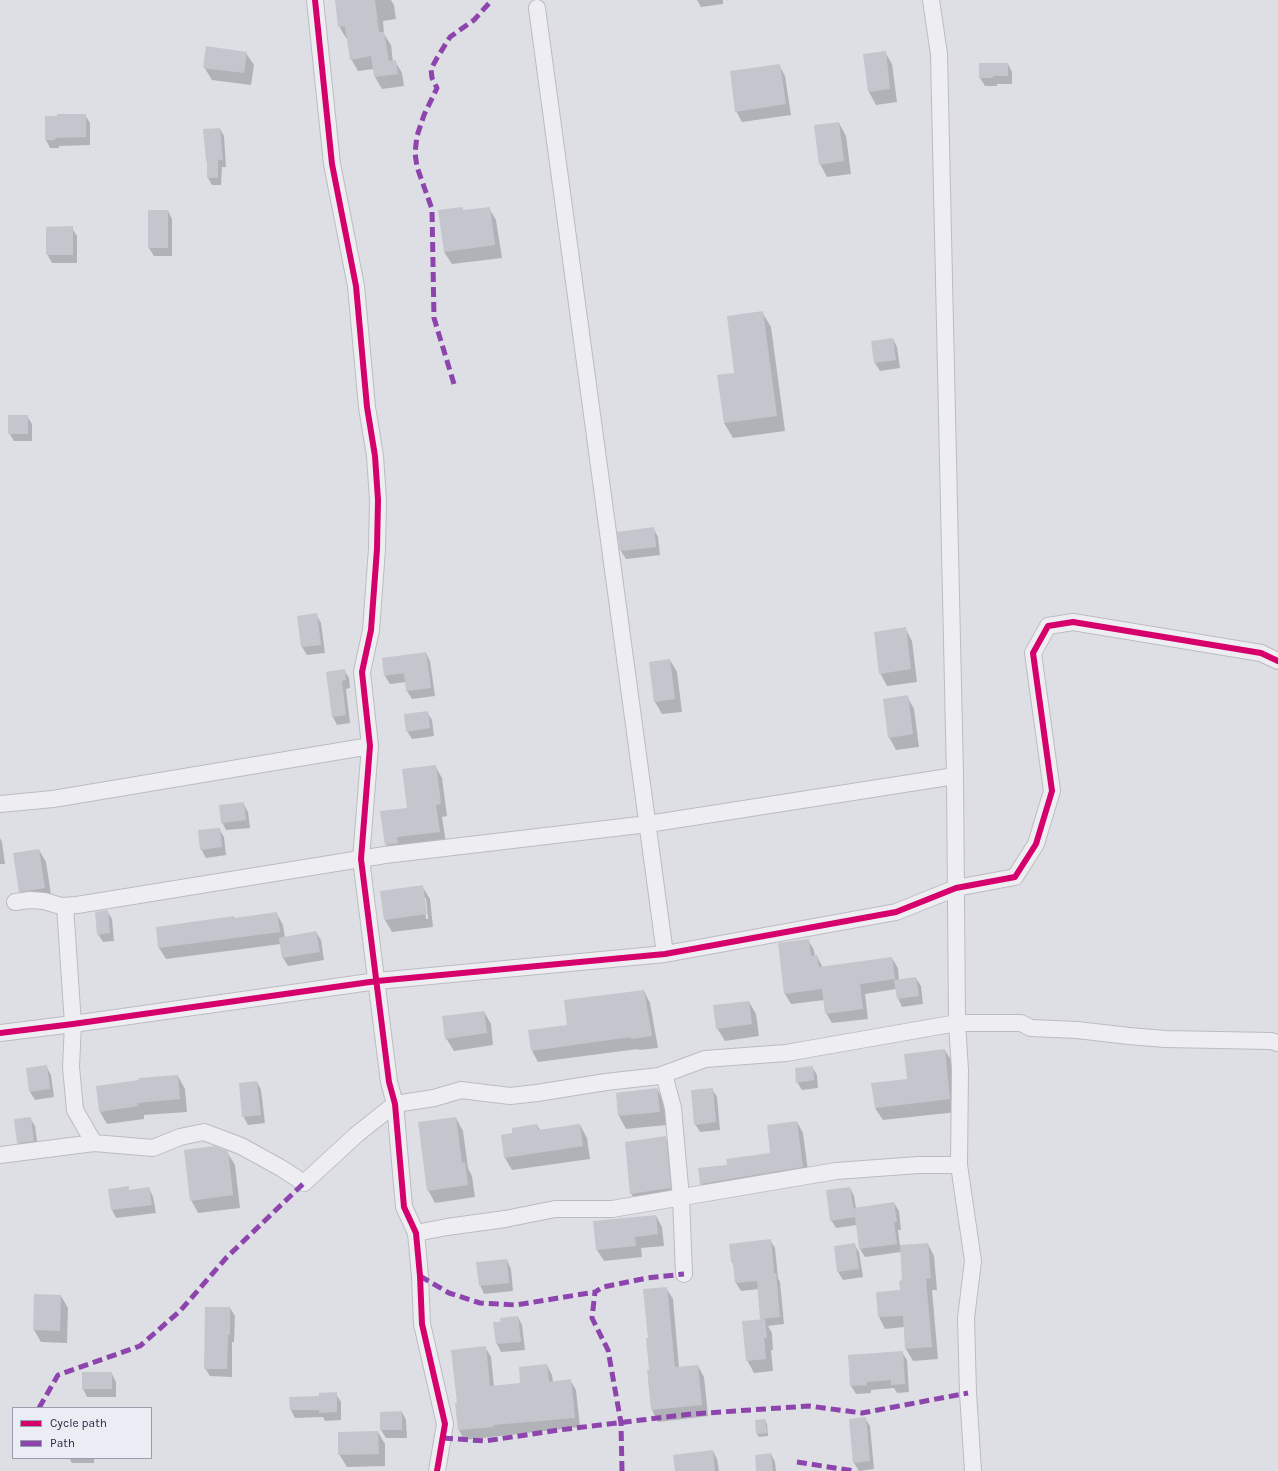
<!DOCTYPE html>
<style>
body{margin:0}
#map{position:relative;width:1278px;height:1471px;overflow:hidden;background:#dedfe5;font-family:Karla,sans-serif}
canvas{display:block}
.legend{position:absolute;left:12px;top:1407px;width:140px;height:52px;box-sizing:border-box;background:#ebedf5;border:1px solid #9b9eac;margin:0;padding:5px 7px;list-style:none;font-size:12px;color:#24273f}
.legend li{display:flex;align-items:center;gap:8px;height:20px}
.legend b{width:20px;border:1px solid #9b9eac}
</style>
<div id="map">
<canvas width="1278" height="1471"></canvas>
<ul class="legend">
<li><b style="height:5px;background:#d6006c"></b>Cycle path</li>
<li><b style="height:5px;background:#8e44ad"></b>Path</li>
</ul>
</div>
<script>
const ctx = document.querySelector('canvas').getContext('2d');
ctx.lineJoin = 'round';
function paint(path, color) { ctx.fillStyle = color; ctx.fill(path, 'evenodd'); }
const poly = rows => new Path2D(rows.map(r => 'M' + r).join(''));
function stroke(path, color, width, dash) { ctx.strokeStyle = color; ctx.lineWidth = width; ctx.lineCap = dash ? 'butt' : 'round'; ctx.setLineDash(dash || []); ctx.stroke(path); }
paint(poly([
 [339,0,391,0,394,5,396,19,383,21,384,34,391,45,393,62,395,61,402,73,404,86,382,89,375,77,374,69,358,71,351,59,348,38,346,38,339,26],
 [697,0,723,0,723,4,701,7],
 [885,52,892,64,897,102,876,105,869,92,864,54],
 [246,53,254,65,251,85,212,80,204,67],
 [1008,64,1012,72,1012,84,997,84,997,86,985,86,980,78],
 [779,65,785,76,791,115,742,122,736,111],
 [85,115,90,123,90,145,59,146,59,148,50,148,46,140],
 [839,123,846,136,851,174,827,177,820,164],
 [220,129,224,136,226,167,222,167,221,185,212,185,208,178,208,163,207,161],
 [462,208,464,211,489,208,496,220,502,258,452,264,444,252],
 [149,211,168,211,172,219,172,256,154,256,149,248],
 [72,228,77,236,77,263,52,263,47,254],
 [762,312,771,327,785,431,733,438,724,423,735,374],
 [893,339,897,347,900,368,880,371,875,363],
 [27,416,32,424,32,441,14,441,9,433],
 [653,528,658,537,660,555,626,559,621,551,619,533],
 [316,614,321,623,325,653,307,655,302,647],
 [905,628,912,641,917,682,887,686,880,673],
 [426,653,430,661,435,696,412,699,407,691,406,682,390,684,385,676],
 [670,660,677,672,682,712,662,714,655,702,650,662],
 [344,670,349,678,350,688,346,689,350,723,337,725,333,717,327,672],
 [907,696,914,709,919,747,896,750,889,737],
 [427,712,432,720,434,736,412,739,407,731],
 [435,766,442,778,447,816,442,817,446,843,392,856,386,844],
 [243,803,248,812,250,828,226,830,222,822],
 [219,829,224,837,226,855,206,858,201,849],
 [0,838,2,842,5,864,0,864],
 [39,850,46,862,52,901,27,904,20,892],
 [422,886,430,899,433,927,392,932,385,920],
 [424,898,426,898,428,919,426,919],
 [107,911,112,919,114,941,103,942,98,934],
 [277,914,283,925,285,938,316,932,321,940,324,960,288,966,283,958,281,944,166,959,159,948,157,928],
 [808,940,814,950,815,956,817,956,823,968,892,958,898,968,899,980,916,978,921,986,923,1004,902,1007,898,998,896,989,865,994,868,1019,832,1023,826,1013,825,1000,791,1004,785,994,779,944],
 [644,991,650,1003,658,1048,639,1050,638,1049,538,1062,532,1051,568,1026],
 [749,1002,756,1014,759,1036,725,1041,717,1028],
 [484,1012,491,1024,493,1045,454,1051,446,1038],
 [945,1050,952,1062,957,1112,883,1120,875,1108],
 [46,1066,51,1075,54,1097,35,1100,30,1092],
 [812,1067,817,1075,818,1088,802,1090,797,1082],
 [178,1076,185,1089,187,1112,144,1115,144,1119,107,1124,100,1112],
 [257,1082,261,1090,265,1123,248,1125,243,1116],
 [657,1089,664,1102,666,1125,626,1129,619,1116,617,1093],
 [712,1089,717,1097,720,1130,700,1132,695,1124],
 [30,1118,35,1126,38,1149,23,1151,18,1143,15,1120],
 [456,1118,463,1131,468,1168,472,1176,475,1197,435,1203,428,1190],
 [797,1122,803,1133,809,1178,707,1195,701,1184,699,1169,728,1165,771,1154],
 [537,1125,540,1130,580,1125,587,1138,590,1159,512,1170,505,1158],
 [665,1137,673,1150,677,1200,638,1206,631,1193],
 [227,1152,235,1165,240,1208,198,1213,191,1200],
 [128,1188,130,1191,149,1188,153,1197,156,1213,116,1218,112,1210],
 [850,1188,854,1196,856,1208,894,1203,899,1211,901,1230,898,1230,900,1246,928,1244,934,1256,937,1290,932,1290,938,1359,913,1361,906,1349,904,1327,885,1329,879,1317,877,1293,901,1291,904,1281,901,1252,865,1257,860,1249,857,1225,836,1228,831,1220],
 [656,1216,662,1227,664,1246,641,1248,642,1257,604,1261,597,1250,594,1222],
 [770,1240,775,1248,778,1278,780,1282,784,1324,768,1326,772,1333,773,1350,771,1350,773,1371,754,1373,747,1360,762,1320,759,1289,741,1291,736,1283,735,1268,732,1262,730,1245],
 [854,1244,859,1252,863,1277,843,1280,838,1272],
 [507,1260,511,1269,513,1291,484,1294,480,1285],
 [666,1288,673,1299,679,1368,698,1366,704,1377,708,1416,658,1422,652,1410,648,1371,651,1371,649,1339],
 [61,1296,68,1308,67,1343,41,1342,34,1330],
 [230,1308,235,1316,234,1342,232,1342,232,1377,210,1376,205,1368],
 [518,1317,522,1325,525,1350,501,1352,497,1344,495,1323],
 [485,1347,491,1357,494,1387,521,1384,547,1365,552,1375,553,1382,570,1380,576,1390,580,1427,464,1440,459,1430,456,1404,458,1404],
 [902,1352,907,1360,909,1392,897,1393,894,1388,871,1390,871,1393,856,1394,851,1386,849,1356],
 [83,1374,112,1374,116,1382,116,1397,87,1397,83,1389],
 [336,1394,341,1402,341,1420,325,1421,323,1417,295,1418,291,1410,320,1397],
 [402,1412,406,1420,407,1438,386,1438,381,1430],
 [865,1418,870,1426,874,1469,859,1471,854,1463],
 [765,1420,767,1424,768,1436,759,1437,757,1434],
 [378,1432,385,1444,385,1466,347,1467,339,1454],
 [713,1451,717,1459,719,1471,676,1471],
 [771,1454,775,1462,776,1471,758,1471],
 [69,1458,94,1458,94,1463,72,1463]
]), '#0003');
paint(poly([
 [335,0,375,0,379,32,384,32,389,61,396,60,398,74,374,77,371,56,350,60,345,26,338,27],
 [206,46,247,52,244,73,203,68],
 [886,51,890,89,868,92,863,54],
 [979,63,1008,63,1008,76,993,76,993,78,979,78],
 [780,64,786,104,735,112,730,71],
 [57,114,86,114,86,137,55,138,55,140,45,140,45,116,57,116],
 [839,122,844,161,819,165,814,125],
 [220,128,223,160,218,160,218,178,207,178,207,161,206,161,203,129],
 [463,207,463,210,490,207,495,245,444,252,438,210],
 [148,210,168,210,168,248,148,248],
 [73,226,73,255,46,255,46,227],
 [763,311,777,416,724,423,717,375,734,373,727,316],
 [893,338,896,360,874,363,871,341],
 [8,415,28,415,28,434,8,434],
 [654,527,656,547,620,551,617,532],
 [317,613,321,645,301,647,297,616],
 [906,627,911,669,879,674,874,632],
 [426,652,431,688,406,691,404,673,384,676,382,658],
 [670,659,675,699,654,702,649,662],
 [345,669,346,680,342,681,346,715,332,717,326,672],
 [908,695,913,734,888,738,883,699],
 [428,711,430,728,406,732,404,714],
 [436,765,441,804,436,805,440,832,397,837,398,843,385,845,380,811,407,808,402,769],
 [244,802,246,820,221,823,219,805],
 [220,828,222,847,200,850,198,830],
 [39,849,45,888,19,892,13,853],
 [423,885,427,914,384,920,380,891],
 [108,910,110,933,97,935,95,912],
 [277,912,280,932,158,948,156,927,234,916,235,918],
 [316,931,320,952,282,958,279,938],
 [809,939,811,956,817,955,819,967,892,957,895,979,860,984,863,1009,825,1014,822,989,784,994,778,943],
 [916,977,919,996,897,999,894,980],
 [644,990,652,1036,631,1039,631,1037,531,1051,528,1030,567,1025,564,1000],
 [749,1001,752,1024,716,1029,713,1005],
 [484,1011,487,1033,445,1039,442,1016],
 [945,1049,950,1099,875,1108,871,1083,907,1079,904,1054],
 [47,1065,50,1089,29,1092,26,1068],
 [813,1066,814,1080,796,1083,795,1068],
 [178,1075,180,1099,137,1103,138,1106,99,1112,96,1086,139,1080,139,1078],
 [257,1081,261,1115,242,1117,239,1083],
 [657,1088,660,1112,618,1116,616,1093],
 [713,1088,716,1122,694,1125,691,1090],
 [31,1117,34,1141,17,1143,14,1119],
 [456,1117,462,1163,465,1162,468,1185,427,1191,418,1122],
 [797,1121,803,1167,700,1184,698,1168,727,1165,726,1159,770,1153,767,1125],
 [537,1124,538,1130,580,1124,583,1146,504,1158,501,1135,512,1133,512,1128],
 [666,1136,671,1188,630,1194,625,1142],
 [214,1146,228,1151,233,1195,190,1201,184,1150],
 [129,1186,129,1190,149,1187,152,1205,111,1210,108,1189],
 [850,1187,855,1217,830,1221,826,1190],
 [894,1202,897,1222,894,1222,897,1244,859,1249,854,1208],
 [656,1215,658,1234,635,1237,636,1246,596,1250,593,1221],
 [771,1239,774,1273,776,1273,780,1317,760,1319,757,1281,735,1283,733,1262,731,1262,729,1244],
 [855,1243,859,1269,837,1272,834,1246],
 [928,1243,931,1278,926,1279,932,1347,905,1349,903,1316,878,1317,876,1292,900,1290,899,1281,902,1280,900,1245],
 [507,1259,509,1283,479,1286,476,1262],
 [667,1287,675,1367,698,1365,702,1405,651,1410,647,1370,649,1370,646,1338,648,1338,643,1289],
 [34,1294,61,1295,60,1331,33,1330],
 [205,1307,230,1307,230,1335,228,1335,227,1369,204,1369],
 [518,1316,521,1342,496,1344,493,1322,501,1322,500,1318],
 [765,1319,767,1338,764,1338,766,1359,746,1361,742,1321],
 [486,1346,490,1386,520,1383,519,1367,547,1364,549,1382,571,1379,575,1418,493,1425,494,1427,458,1430,455,1403,457,1403,451,1350],
 [903,1351,905,1384,891,1385,891,1380,867,1382,867,1385,850,1386,848,1355],
 [82,1372,112,1372,112,1389,82,1389],
 [337,1392,337,1412,319,1413,319,1410,290,1410,289,1397,319,1396,319,1393],
 [402,1411,402,1430,380,1430,380,1412],
 [866,1417,870,1461,853,1463,849,1419],
 [765,1419,767,1433,756,1434,755,1420],
 [378,1431,379,1454,338,1455,338,1432],
 [713,1450,715,1471,675,1471,673,1455],
 [771,1453,773,1471,756,1471,755,1455]
]), '#c5c6cd');
const street = poly([
 [315,0,332,164,356,286,367,407,375,456,378,500,377,549,371,630,362,672,370,746,361,859,389,1082,395,1104,404,1207,416,1233,420,1276,422,1324,445,1424,437,1471],
 [931,0,939,54,955,776,957,1023,960,1070,959,1165,973,1261,966,1318,968,1393,973,1471],
 [537,8,665,954],
 [0,804,53,799,370,746],
 [15,902,30,900,44,901,61,906,77,905,385,855,648,824,955,776],
 [65,906,73,1024,71,1067,75,1110,94,1143],
 [0,1033,73,1024,377,981,665,954,896,912,956,888,1015,877,1036,844,1052,791,1033,653,1048,626,1073,622,1261,653,1278,661],
 [664,1074,673,1108,681,1198,684,1274],
 [0,1155,94,1143,153,1148,180,1137,204,1132,241,1146,281,1168,304,1183,356,1135,395,1104,434,1098,461,1090,510,1096,537,1093,606,1082,659,1076,705,1059,786,1053,957,1023,1021,1023,1031,1028,1077,1030,1129,1036,1165,1039,1271,1041,1278,1043],
 [416,1233,447,1227,505,1219,555,1209,612,1209,836,1171,919,1165,959,1165]
]);
stroke(street, '#bbbcc2', 18);
stroke(street, '#eeeef2', 16);
stroke(poly([
 [454,384,434,318,432,209,417,167,415,153,417,136,424,115,437,88,432,78,431,69,437,58,450,37,474,20,492,0],
 [420,1276,449,1293,480,1303,516,1305,595,1292],
 [39,1408,58,1375,140,1346,180,1311,227,1257,304,1183],
 [443,1438,485,1441,559,1430,691,1414,809,1406,862,1413,968,1393],
 [797,1462,854,1471],
 [622,1471,621,1423,608,1350,592,1318,595,1292,603,1287,647,1278,684,1274]
]), '#8e44ad', 5, [10, 5]);
stroke(poly([
 [315,0,332,164,356,286,367,407,375,456,378,500,377,549,371,630,362,672,370,746,361,859,389,1082,395,1104,404,1207,416,1233,420,1276,422,1324,445,1424,437,1471],
 [0,1033,73,1024,377,981,665,954,896,912,956,888,1015,877,1036,844,1052,791,1033,653,1048,626,1073,622,1261,653,1278,661]
]), '#d6006c', 6);
</script>
